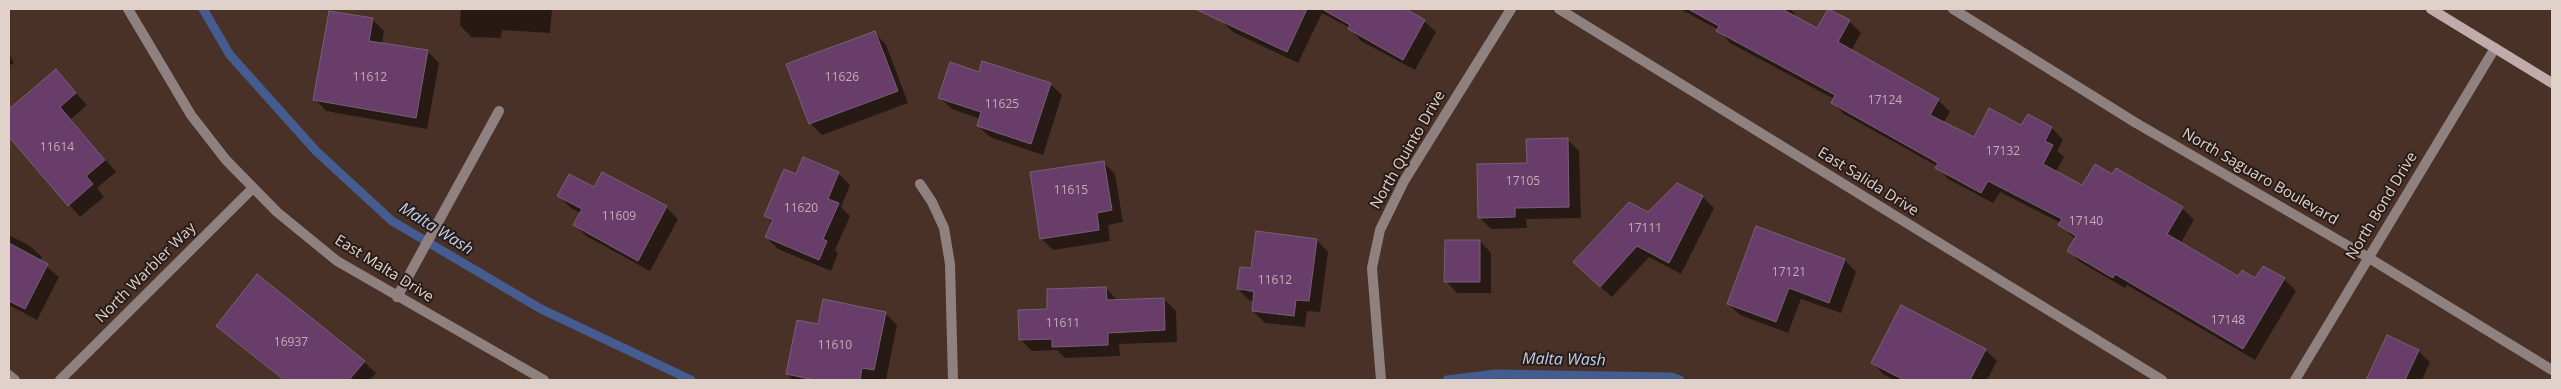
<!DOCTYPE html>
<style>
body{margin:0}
#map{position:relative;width:2561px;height:389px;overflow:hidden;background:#4a3127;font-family:"Open Sans",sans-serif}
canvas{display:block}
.frame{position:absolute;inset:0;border:10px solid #e1d1cb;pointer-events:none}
</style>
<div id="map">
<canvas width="2561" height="389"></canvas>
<div class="frame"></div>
</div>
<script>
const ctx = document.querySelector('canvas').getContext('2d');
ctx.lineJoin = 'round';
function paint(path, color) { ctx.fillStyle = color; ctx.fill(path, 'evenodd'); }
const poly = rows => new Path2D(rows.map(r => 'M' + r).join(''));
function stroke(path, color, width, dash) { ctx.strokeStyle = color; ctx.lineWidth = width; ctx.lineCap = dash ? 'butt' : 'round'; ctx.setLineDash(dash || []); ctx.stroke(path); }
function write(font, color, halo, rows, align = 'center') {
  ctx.font = font + ' "Open Sans",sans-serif'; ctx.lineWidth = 4; ctx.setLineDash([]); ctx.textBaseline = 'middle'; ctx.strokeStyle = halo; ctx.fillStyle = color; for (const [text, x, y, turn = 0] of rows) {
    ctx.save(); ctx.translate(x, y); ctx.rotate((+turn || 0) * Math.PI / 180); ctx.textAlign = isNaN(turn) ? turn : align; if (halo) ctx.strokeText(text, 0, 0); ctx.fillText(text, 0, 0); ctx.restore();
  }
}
paint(poly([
 [461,9,552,9,550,33,502,30,501,38,471,37,460,25],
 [1227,9,1411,9,1409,12,1424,21,1436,32,1415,70,1361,41,1350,28,1322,13,1298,63,1233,32,1221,20],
 [1680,9,1790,9,1795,14,1793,16,1818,29,1849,21,1861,33,1851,51,1938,100,1950,112,1943,123,1974,139,2022,127,2028,115,2052,128,2063,140,2057,151,2064,157,2056,172,2083,187,2112,176,2182,208,2194,220,2180,244,2238,277,2284,279,2296,291,2255,360,2127,285,2125,288,2080,262,2069,250,2075,239,2060,225,2061,223,2000,192,1993,203,1948,179,1937,166,1844,114,1832,102,1834,99,1730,43,1719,30],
 [372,19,384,31,382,44,427,51,439,63,427,129,326,111,315,99],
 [875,33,886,45,908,103,822,135,810,123],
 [9,53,14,63,9,66],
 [56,71,87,105,71,119,116,172,97,188,104,197,80,217,9,135,9,110],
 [980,73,1050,84,1062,95,1043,155,990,137,978,126,980,119,952,109,940,98],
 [1567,139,1579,151,1581,218,1526,219,1527,228,1491,229,1480,218,1528,164],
 [803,159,839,174,850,185,841,207,850,216,835,250,838,253,831,271,778,249,766,237,773,223,766,216,796,176],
 [1103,162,1115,174,1123,222,1108,225,1110,241,1053,250,1041,238],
 [603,174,666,207,678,219,650,271,586,236,574,224,581,213,571,208,559,196,595,189],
 [1677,184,1703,197,1714,208,1681,274,1649,257,1612,297,1586,274],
 [9,235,30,246,42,257,40,261,59,277,37,320,9,305],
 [1317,240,1328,252,1320,312,1307,311,1305,327,1265,323,1253,311,1255,301,1250,301,1238,289,1252,270],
 [1249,289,1261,293,1249,292],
 [1480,241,1491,253,1491,293,1457,293,1446,281],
 [1845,260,1856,272,1841,313,1801,299,1788,333,1740,315,1728,304],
 [1106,288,1117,300,1164,299,1176,311,1177,342,1119,344,1120,356,1065,358,1057,350,1032,351,1021,340,1049,310],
 [885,313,897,325,886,380,793,380,787,374,819,326],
 [218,326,364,362,376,373,370,380,283,380],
 [2388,336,2418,351,2430,362,2422,380,2367,380],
 [1985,350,1997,361,1987,380,1895,380,1884,375,1873,363]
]), '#0007');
stroke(poly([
 [203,9,230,55,316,151,392,221,541,309,691,380],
 [1447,380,1496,374,1671,377,1680,380]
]), '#445c8f', 9);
const building = poly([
 [1195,9,1307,9,1287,52,1195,9],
 [1322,9,1406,9,1425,20,1403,60,1348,29,1350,25,1322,9],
 [1688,9,1782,9,1817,28,1828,9,1850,20,1838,42,1939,99,1930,115,1974,137,1989,108,2021,125,2028,114,2052,127,2045,141,2053,145,2043,164,2082,185,2095,164,2112,174,2116,168,2183,207,2167,234,2238,276,2242,270,2255,278,2263,266,2285,278,2243,349,2115,274,2113,278,2067,251,2076,236,2058,225,2062,219,1988,181,1981,193,1935,168,1938,163,1831,103,1835,95,1716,31,1719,26,1688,9],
 [329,11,373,18,369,41,428,50,416,118,313,100,329,11],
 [875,31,898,91,809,124,786,64,875,31],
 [982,61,1051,83,1031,144,977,126,981,112,938,98,950,62,979,72,982,61],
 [56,69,76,93,60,107,105,160,86,176,93,184,68,206,9,137,9,109,56,69],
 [1568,138,1569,207,1515,208,1515,217,1478,218,1477,164,1527,163,1526,139,1568,138],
 [803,157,839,172,828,199,839,203,823,239,827,241,819,260,765,237,773,220,764,216,784,169,796,174,803,157],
 [1104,161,1112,210,1097,213,1099,230,1040,239,1030,172,1104,161],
 [602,172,667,206,638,261,573,225,582,209,557,196,569,174,594,187,602,172],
 [1677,183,1703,196,1669,263,1637,246,1600,287,1573,262,1629,202,1648,212,1677,183],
 [1756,226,1845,259,1829,303,1789,288,1776,322,1727,304,1756,226],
 [1256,231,1317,239,1309,301,1296,300,1294,316,1252,311,1254,291,1237,289,1240,267,1251,268,1256,231],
 [1445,240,1480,240,1480,282,1444,282,1445,240],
 [9,243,48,264,25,309,9,301,9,243],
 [257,274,365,361,349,380,284,380,216,326,257,274],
 [1106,287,1107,300,1164,298,1165,330,1108,333,1108,345,1052,347,1052,339,1019,340,1018,310,1047,309,1047,289,1106,287],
 [823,299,886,312,874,370,862,368,860,380,815,380,786,374,797,320,818,324,823,299],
 [1901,305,1986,349,1970,380,1904,380,1871,363,1901,305],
 [2387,335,2419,350,2405,380,2366,380,2387,335]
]);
paint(building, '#683d6a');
stroke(building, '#756175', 1);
stroke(poly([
 [128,9,191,115,226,160,277,212,337,261,544,380],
 [1559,9,2162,380],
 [1953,9,2136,123,2369,258,2552,370],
 [920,184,932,202,944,228,950,264,953,380],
 [397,297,499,111],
 [9,375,15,380],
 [60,380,253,188],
 [1381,380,1372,268,1380,230,1404,181,1511,9],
 [2295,380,2495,48]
]), '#908181', 10);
stroke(poly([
 [2431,9,2552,83]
]), '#c2abab', 10);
write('12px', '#c3acb3', null, [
 ["11612",370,78],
 ["11626",842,78],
 ["17124",1885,101],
 ["11625",1002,105],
 ["11614",57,148],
 ["17132",2003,152],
 ["17105",1523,182],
 ["11615",1071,191],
 ["11620",801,209],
 ["11609",619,217],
 ["17140",2086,222],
 ["17111",1645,229],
 ["17121",1789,273],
 ["11612",1275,281],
 ["17148",2228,321],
 ["11611",1063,324],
 ["16937",291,343],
 ["11610",835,346]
]);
write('15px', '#e1d1cb', '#281c18', [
 ["North Quinto Drive",1408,150,-60],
 ["North Saguaro Boulevard",2260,177,30],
 ["East Salida Drive",1868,182,32],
 ["North Bond Drive",2382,206,-59],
 ["East Malta Drive",384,269,32],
 ["North Warbler Way",146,273,-45]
]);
write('italic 16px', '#c1d0f0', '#281c18', [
 ["Malta Wash",436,229,32],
 ["Malta Wash",1564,360,1]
]);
</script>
